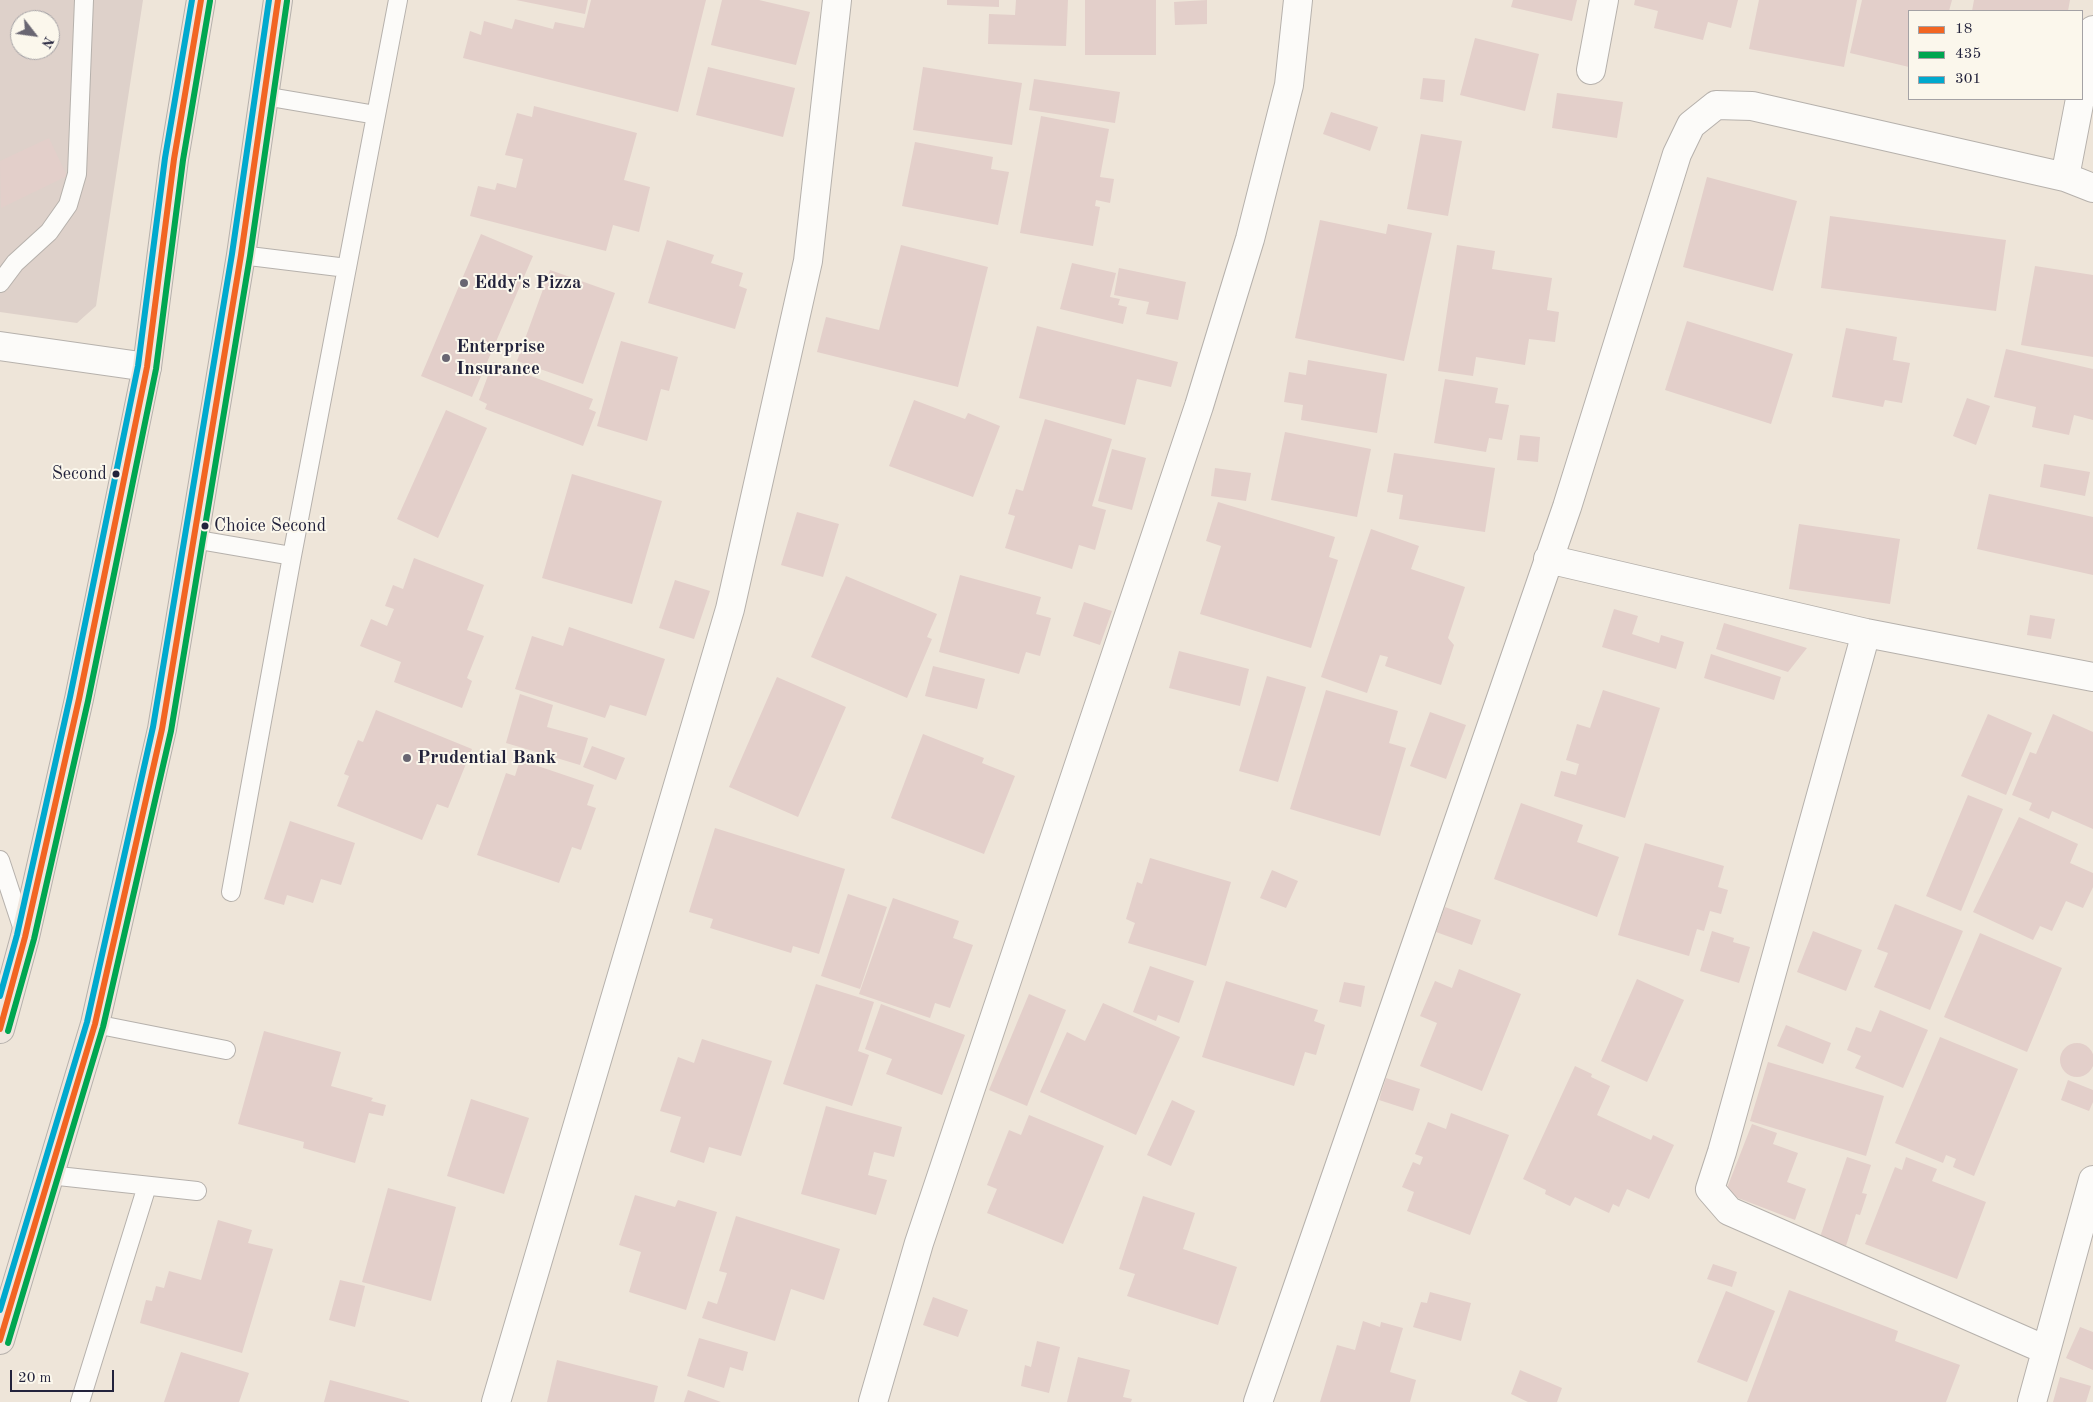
<!DOCTYPE html>
<style>
body{margin:0}
#map{position:relative;width:2093px;height:1402px;overflow:hidden;background:#eee5d9;font-family:"Old Standard TT",serif}
canvas{display:block}
.legend{position:absolute;left:1908px;top:10px;width:175px;height:90px;box-sizing:border-box;background:#fbf7ec;border:1px solid #a4a2a5;margin:0;padding:6px 9px;list-style:none;font-size:15px;color:#22223b}
.legend li{display:flex;align-items:center;gap:10px;height:25px}
.legend b{width:25px;border:1px solid #a4a2a5}
.north{position:absolute;left:10px;top:10px;width:50px;height:50px;box-sizing:border-box;background:#fbf7ec;border:1px solid #a4a2a5;border-radius:50%;rotate:120deg;font-size:14px;font-weight:700;line-height:20px;text-align:center;color:#22223b}
.north::after{content:'';display:block;margin:auto;width:18px;height:22px;background:#696672;clip-path:polygon(50% 0,100% 100%,50% 72%,0 100%)}
.scale{position:absolute;left:10px;top:1370px;width:104px;height:22px;box-sizing:border-box;border:2px solid #22223b;border-top:0;padding-left:6px;font-size:15px;line-height:18px;white-space:nowrap;color:#22223b;-webkit-text-stroke:4px #fbf7ec;paint-order:stroke}
</style>
<div id="map">
<canvas width="2093" height="1402"></canvas>
<ul class="legend">
<li><b style="height:6px;background:#f26522"></b>18</li>
<li><b style="height:6px;background:#00a651"></b>435</li>
<li><b style="height:6px;background:#00a9ce"></b>301</li>
</ul>
<div class="north">N</div>
<div class="scale">20 m</div>
</div>
<script>
const ctx = document.querySelector('canvas').getContext('2d');
ctx.lineJoin = 'round';
function paint(path, color) { ctx.fillStyle = color; ctx.fill(path, 'evenodd'); }
const poly = rows => new Path2D(rows.map(r => 'M' + r).join(''));
function stroke(path, color, width, dash) { ctx.strokeStyle = color; ctx.lineWidth = width; ctx.lineCap = dash ? 'butt' : 'round'; ctx.setLineDash(dash || []); ctx.stroke(path); }
function write(font, color, halo, rows, align = 'center') {
  ctx.font = font + ' "Old Standard TT",serif'; ctx.lineWidth = 4; ctx.setLineDash([]); ctx.textBaseline = 'middle'; ctx.strokeStyle = halo; ctx.fillStyle = color; for (const [text, x, y, turn = 0] of rows) {
    ctx.save(); ctx.translate(x, y); ctx.rotate((+turn || 0) * Math.PI / 180); ctx.textAlign = isNaN(turn) ? turn : align; if (halo) ctx.strokeText(text, 0, 0); ctx.fillText(text, 0, 0); ctx.restore();
  }
}
paint(poly([
 [0,0,143,0,96,306,77,323,0,312],
 [20,20,50,20,50,50,20,50]
]), '#ded1ca');
paint(poly([
 [516,0,588,0,585,14],
 [591,0,706,0,678,112,463,58,470,31,481,35,484,21,512,29,515,19,553,29,555,22,584,28],
 [722,0,759,0,810,12,796,65,711,45],
 [947,0,999,0,999,7,947,5],
 [1016,0,1068,0,1066,46,988,44,989,14,1015,15],
 [1085,0,1156,0,1156,55,1085,55],
 [1207,0,1207,24,1175,25,1174,2],
 [1513,0,1577,0,1572,21,1511,7],
 [1635,0,1738,0,1731,28,1708,22,1703,40,1654,28,1658,11,1634,5],
 [1759,0,1857,0,1844,67,1749,49],
 [1862,0,1952,0,1949,11,1909,11,1909,67,1850,53],
 [1974,0,2070,0,2068,11,1972,11],
 [1475,38,1539,54,1525,111,1460,95],
 [708,67,795,88,783,137,696,115],
 [923,67,1022,83,1012,145,913,130],
 [1423,78,1445,80,1443,102,1420,99],
 [1034,79,1120,92,1115,123,1029,110],
 [1557,93,1623,102,1617,138,1552,128],
 [534,106,637,133,624,180,650,187,639,232,613,225,606,251,470,216,478,186,495,190,497,183,516,188,523,159,505,155,517,113,532,117],
 [1331,112,1378,127,1370,151,1323,134],
 [1041,116,1109,129,1100,177,1114,179,1110,203,1096,200,1095,206,1100,207,1093,246,1020,233],
 [1421,134,1462,141,1448,216,1407,209],
 [49,138,67,176,1,208,0,161],
 [915,142,993,157,991,169,1009,172,998,225,902,206],
 [1707,177,1797,201,1773,291,1683,267],
 [1830,216,2006,240,1996,311,1821,288],
 [1320,220,1386,234,1388,224,1432,233,1404,361,1295,338],
 [481,234,533,256,472,397,421,376],
 [667,240,714,255,711,263,743,273,739,286,747,289,735,329,648,303],
 [901,245,988,267,958,387,817,352,826,317,879,330],
 [1457,245,1495,251,1492,269,1552,278,1547,310,1559,312,1555,342,1529,339,1525,365,1476,357,1473,376,1438,371],
 [1072,263,1116,273,1110,297,1120,299,1118,305,1127,307,1123,324,1060,309],
 [2035,266,2093,275,2093,357,2021,345],
 [1119,268,1186,282,1178,320,1146,314,1149,302,1114,295],
 [550,270,615,293,583,384,517,361],
 [1687,321,1793,354,1771,424,1665,390],
 [1037,326,1178,362,1171,387,1137,379,1125,425,1019,398],
 [1846,328,1897,337,1893,360,1910,363,1902,403,1885,400,1883,407,1832,397],
 [621,341,678,357,669,391,661,389,647,441,597,426],
 [2006,349,2093,369,2093,420,2074,415,2069,435,2032,427,2036,407,1994,397],
 [1308,360,1387,374,1377,433,1301,420,1303,405,1284,402,1289,372,1306,375],
 [493,362,593,399,589,409,596,412,583,446,485,409,487,404,479,400],
 [1445,379,1498,388,1495,403,1509,405,1502,440,1489,438,1486,452,1434,443],
 [1967,398,1990,406,1976,445,1953,436],
 [914,400,965,419,968,413,1000,426,973,497,889,466],
 [446,410,487,428,438,538,397,519],
 [1045,419,1112,439,1092,506,1106,510,1095,550,1079,545,1072,569,1005,548,1015,516,1008,514,1016,489,1023,491],
 [1285,432,1371,449,1357,517,1271,500],
 [1520,435,1540,437,1538,462,1517,460],
 [1112,449,1146,458,1132,510,1098,501],
 [1394,453,1495,468,1485,532,1399,519,1403,495,1387,492],
 [2044,464,2090,472,2085,496,2040,487],
 [1215,468,1251,473,1246,501,1211,496],
 [572,474,662,501,632,604,542,578],
 [1989,494,2093,517,2093,575,1977,549],
 [1218,502,1335,537,1329,557,1338,560,1311,648,1200,614,1221,546,1206,541],
 [797,512,839,524,823,577,781,565],
 [1799,524,1900,539,1890,604,1789,589],
 [1371,529,1419,546,1411,569,1465,587,1448,638,1454,645,1441,685,1385,666,1388,657,1380,655,1367,693,1321,677],
 [414,558,484,585,467,630,484,636,467,678,472,681,462,708,394,682,401,662,360,646,371,619,387,626,394,609,385,606,393,585,403,589],
 [960,575,1041,597,1036,614,1051,618,1040,656,1026,652,1019,674,939,652],
 [846,576,937,614,927,637,932,639,907,698,811,657],
 [675,580,710,591,694,639,659,628],
 [1084,602,1112,611,1100,645,1073,636],
 [1614,609,1638,616,1632,634,1659,643,1661,635,1684,642,1676,669,1602,647],
 [2030,615,2055,619,2051,639,2027,635],
 [1724,623,1807,648,1788,672,1716,649],
 [569,627,665,659,646,716,610,705,605,718,515,689,532,636,563,646],
 [1179,651,1249,669,1240,706,1169,688],
 [1711,654,1781,677,1774,700,1704,678],
 [933,666,985,679,977,709,925,696],
 [1267,676,1306,687,1278,782,1239,771],
 [777,677,846,707,798,817,729,787],
 [1326,690,1398,711,1389,743,1406,748,1380,836,1290,809],
 [1603,690,1660,708,1625,818,1554,796,1561,771,1576,775,1579,764,1566,760,1577,724,1590,728],
 [520,694,553,705,547,727,588,738,580,765,506,743],
 [376,710,472,749,448,808,437,804,422,840,337,806,349,776,344,774,358,740,363,742],
 [1430,712,1466,725,1446,779,1410,766],
 [1988,714,2032,733,2006,795,1961,776],
 [2053,714,2093,732,2093,829,2052,811,2049,819,2029,810,2032,803,2012,795,2030,752,2036,754],
 [923,734,984,758,982,763,1015,776,984,854,891,818],
 [592,746,625,758,616,780,583,767],
 [520,760,594,785,587,805,596,808,581,850,572,847,559,883,477,855,506,773,515,776],
 [1968,795,2003,809,1961,911,1926,896],
 [1521,803,1583,825,1577,842,1619,857,1597,917,1494,879],
 [2019,817,2078,844,2070,863,2093,873,2093,887,2083,908,2066,901,2052,931,2040,926,2033,940,1973,912],
 [290,821,355,843,341,885,321,879,313,903,287,895,284,905,264,899],
 [715,828,845,869,819,954,793,946,791,953,710,928,713,919,689,912],
 [1645,843,1724,866,1718,887,1728,890,1721,914,1710,911,1704,931,1697,929,1689,956,1618,935],
 [1150,858,1231,882,1206,966,1128,943,1135,923,1126,919,1137,882,1142,884],
 [1272,870,1298,881,1286,908,1260,898],
 [848,894,887,907,860,989,821,976],
 [893,898,959,921,953,938,973,945,950,1008,935,1003,930,1018,859,994],
 [1895,904,1963,931,1930,1010,1874,987,1888,953,1877,949],
 [1445,907,1481,920,1472,945,1436,932],
 [1712,931,1734,938,1733,942,1750,947,1739,983,1700,971],
 [1813,931,1862,950,1846,991,1797,972],
 [1980,933,2062,968,2027,1052,1944,1017],
 [1150,966,1194,981,1179,1023,1158,1015,1156,1021,1133,1012],
 [1459,969,1521,994,1482,1091,1420,1066,1437,1023,1420,1016,1435,981,1452,988],
 [1637,979,1684,1000,1647,1082,1601,1061],
 [1226,981,1318,1010,1314,1021,1325,1025,1316,1055,1305,1052,1294,1086,1202,1057],
 [1344,982,1365,986,1361,1007,1339,1002],
 [816,984,874,1002,858,1051,869,1055,852,1106,783,1084],
 [1029,994,1066,1010,1027,1106,989,1090],
 [1103,1003,1180,1037,1136,1135,1040,1092,1067,1032,1085,1041],
 [881,1004,965,1035,942,1095,886,1074,892,1059,865,1049],
 [1880,1010,1928,1030,1903,1088,1855,1068,1861,1056,1847,1050,1856,1027,1871,1032],
 [1786,1025,1831,1043,1823,1064,1777,1046],
 [264,1031,341,1052,331,1086,373,1098,371,1101,386,1105,383,1116,369,1113,355,1163,303,1148,304,1142,238,1124],
 [1940,1037,2018,1069,1974,1176,1953,1167,1956,1159,1946,1155,1943,1163,1895,1143],
 [702,1039,772,1061,741,1156,709,1147,704,1163,670,1152,681,1117,660,1111,678,1057,694,1063],
 '2060 1060a17 17 0 1 1 34 0a17 17 0 1 1-34 0Z',
 [1768,1062,1884,1096,1866,1156,1750,1121],
 [1575,1066,1592,1074,1591,1077,1610,1086,1597,1115,1651,1140,1653,1135,1674,1145,1649,1199,1627,1189,1619,1207,1613,1204,1609,1213,1575,1197,1570,1206,1545,1194,1546,1190,1523,1179],
 [1386,1078,1420,1089,1413,1111,1379,1100],
 [2068,1080,2093,1090,2093,1102,2089,1111,2061,1100],
 [471,1099,529,1118,504,1194,447,1176],
 [1172,1100,1195,1111,1171,1166,1147,1155],
 [826,1106,902,1127,894,1157,874,1152,868,1175,887,1180,876,1215,801,1194],
 [1451,1113,1509,1135,1470,1235,1407,1211,1414,1192,1402,1187,1413,1162,1420,1165,1423,1157,1415,1154,1428,1122,1446,1129],
 [1029,1115,1104,1146,1063,1244,987,1213,997,1189,987,1185,1009,1130,1021,1135],
 [1752,1124,1777,1133,1773,1144,1798,1153,1787,1182,1806,1189,1795,1220,1725,1193],
 [1847,1157,1871,1165,1862,1193,1867,1194,1860,1215,1856,1214,1846,1246,1820,1237],
 [1906,1157,1937,1169,1932,1181,1986,1202,1957,1279,1865,1244,1895,1167,1902,1170],
 [388,1188,456,1207,431,1301,362,1282],
 [635,1195,675,1207,678,1200,717,1212,686,1310,629,1292,641,1252,619,1245],
 [1143,1196,1195,1213,1183,1249,1237,1267,1218,1325,1127,1296,1135,1274,1119,1269],
 [736,1216,840,1249,824,1300,791,1289,775,1341,702,1318,708,1301,717,1304,727,1273,719,1271],
 [218,1220,252,1230,248,1243,273,1249,242,1353,140,1323,146,1300,152,1301,156,1286,164,1288,169,1271,201,1280],
 [1713,1264,1737,1272,1732,1287,1707,1279],
 [340,1280,365,1286,355,1327,329,1320],
 [1789,1290,1898,1331,1895,1341,1960,1365,1946,1402,1747,1402],
 [1726,1291,1775,1311,1747,1382,1697,1362],
 [1430,1292,1471,1303,1461,1341,1413,1327,1421,1302,1427,1303],
 [933,1297,968,1310,958,1337,923,1325],
 [1363,1321,1380,1327,1381,1322,1403,1328,1390,1372,1416,1380,1410,1402,1320,1402,1337,1345,1355,1350],
 [2080,1327,2093,1332,2093,1370,2066,1358],
 [699,1338,748,1352,743,1371,730,1367,724,1388,687,1376],
 [1037,1341,1060,1347,1049,1393,1021,1386,1025,1365,1031,1367],
 [181,1352,249,1373,239,1402,164,1402],
 [1078,1357,1130,1370,1123,1397,1132,1399,1131,1402,1067,1402],
 [557,1360,658,1386,654,1402,547,1402],
 [1520,1370,1562,1388,1557,1402,1528,1402,1511,1394],
 [2060,1377,2091,1386,2086,1402,2053,1402],
 [330,1380,409,1401,409,1402,324,1402],
 [688,1390,721,1402,684,1402]
]), '#e3cfca');
const lane = poly([
 [264,96,376,115],
 [241,255,347,268],
 [0,283,15,263,49,232,68,205,77,174,84,0],
 [193,539,292,556],
 [0,860,24,933],
 [231,892,292,556,398,0],
 [95,1024,226,1050],
 [49,1175,197,1191],
 [80,1402,147,1186]
]);
const street = poly([
 [1591,70,1604,0],
 [2082,90,2093,30],
 [2065,177,2080,99],
 [0,346,147,367],
 [1548,559,1866,633,2093,677],
 [1866,633,1722,1152,1710,1189,1729,1211,2046,1350],
 [496,1402,730,609,808,261,837,0],
 [873,1402,919,1243,1199,406,1250,239,1289,85,1298,0],
 [1258,1402,1567,507,1677,154,1691,125,1716,105,1752,106,2065,177,2093,188],
 [2032,1402,2093,1180]
]);
const highway = poly([
 [0,1029,25,937,79,699,147,367,174,159,201,0],
 [0,1340,95,1024,162,729,241,255,278,0]
]);
stroke(lane, '#b6b1ac', 20);
stroke(street, '#b6b1ac', 30);
stroke(highway, '#b6b1ac', 30);
stroke(lane, '#fcfbf9', 18);
stroke(street, '#fcfbf9', 28);
stroke(highway, '#efe6de', 28);
stroke(poly([
 [0,1029,25,937,79,699,147,367,174,159,201,0],
 [0,1340,95,1024,162,729,241,255,278,0]
]), '#f26522', 6);
stroke(poly([
 [8,1031,34,939,88,701,156,369,183,160,210,1],
 [8,1343,103,1027,171,731,250,256,287,1]
]), '#00a651', 6);
stroke(poly([
 [0,996,17,935,70,697,138,366,165,158,192,0],
 [0,1310,87,1022,153,727,232,254,269,0]
]), '#00a9ce', 6);
for (const [x, y, r, color] of [
 [464,283,5,"#696672"],
 [446,358,5,"#696672"],
 [116,474,4.5,"#22223b"],
 [205,526,4.5,"#22223b"],
 [407,758,5,"#696672"]
]) { const dot = new Path2D(); dot.arc(x, y, r, 0, 2 * Math.PI); ctx.fillStyle = color; ctx.fill(dot); stroke(dot, '#fbf7ec', 2); }
write('18px', '#22223b', '#fbf7ec', [
 ["Second",107,474],
 ["Choice Second",214,526,"left"]
], 'right');
write('bold 19px', '#22223b', '#fbf7ec', [
 ["Eddy's Pizza",474,283],
 ["Enterprise",456,347],
 ["Insurance",456,369],
 ["Prudential Bank",417,758]
], 'left');
</script>
